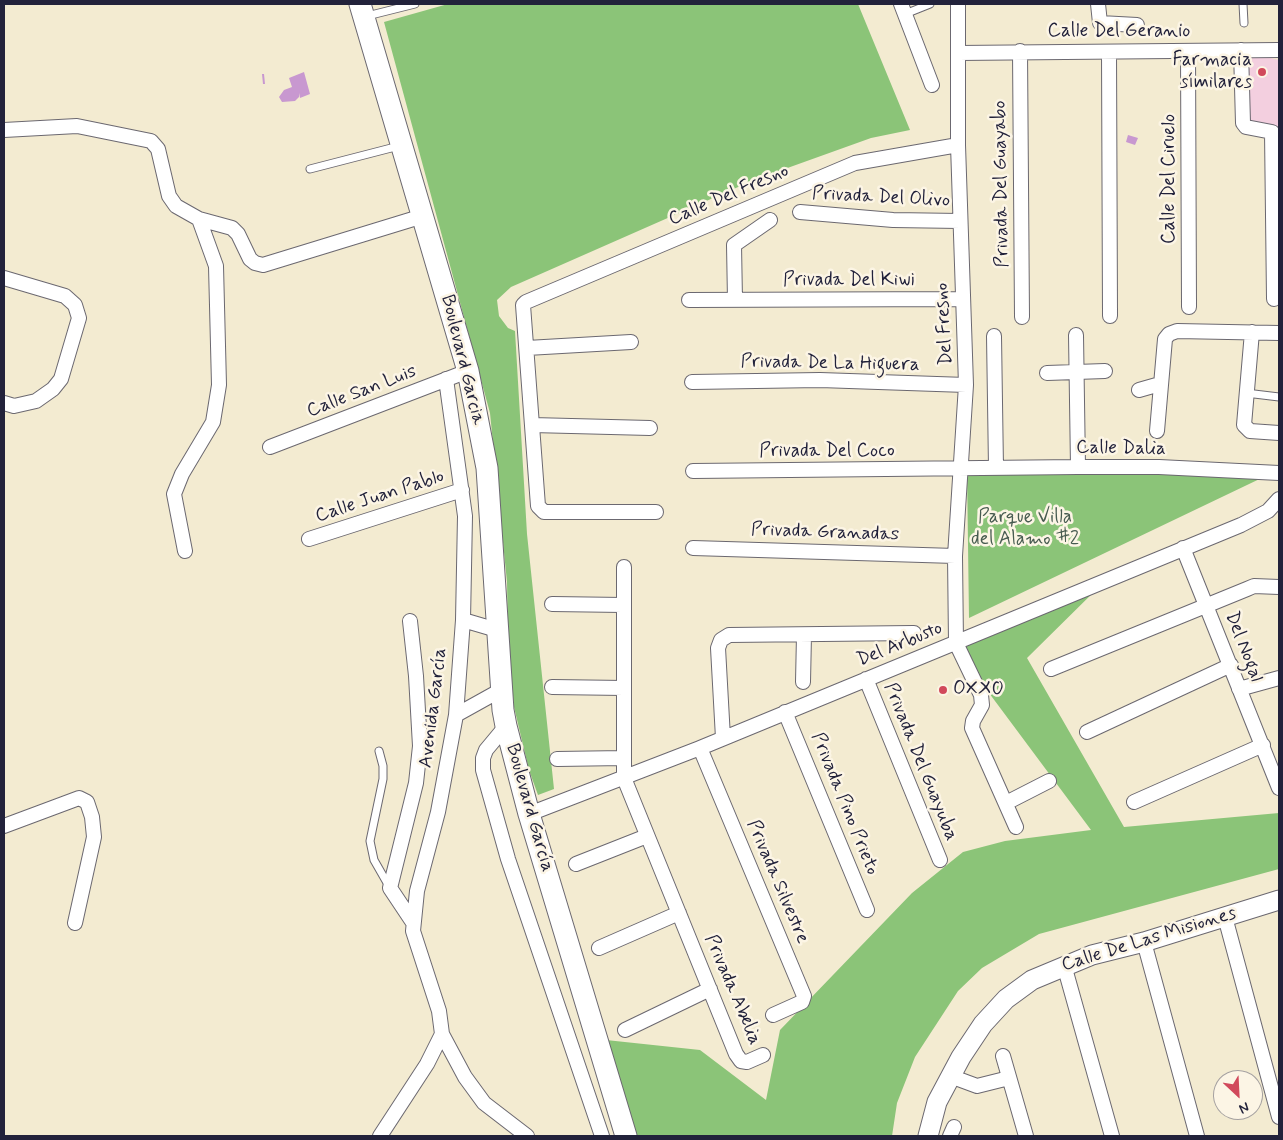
<!DOCTYPE html>
<meta charset="utf-8">
<style>
body{margin:0}
#map{position:relative;width:1283px;height:1140px;overflow:hidden;background:#f3ebd1;font-family:Mynerve,sans-serif}
canvas{display:block}
.frame{position:absolute;inset:0;border:5px solid #22223b;pointer-events:none}
.north{position:absolute;left:1213px;top:1070px;width:50px;height:50px;box-sizing:border-box;background:#fcf5e5;border:1px solid #a5a1a1;border-radius:50%;rotate:155deg;font-size:14px;font-weight:700;line-height:20px;text-align:center;color:#22223b}
.north::after{content:'';display:block;margin:auto;width:18px;height:22px;background:#d1495b;clip-path:polygon(50% 0,100% 100%,50% 72%,0 100%)}
</style>
<div id="map">
<canvas width="1283" height="1140"></canvas>
<div class="frame"></div>
<div class="north">N</div>
</div>
<script>
const ctx = document.querySelector('canvas').getContext('2d');
ctx.lineJoin = 'round';
function paint(path, color) { ctx.fillStyle = color; ctx.fill(path, 'evenodd'); }
const poly = rows => new Path2D(rows.map(r => 'M' + r).join(''));
function stroke(path, color, width, dash) { ctx.strokeStyle = color; ctx.lineWidth = width; ctx.lineCap = dash ? 'butt' : 'round'; ctx.setLineDash(dash || []); ctx.stroke(path); }
function write(font, color, halo, rows, align = 'center') {
  ctx.font = font + ' Mynerve,sans-serif'; ctx.lineWidth = 5; ctx.setLineDash([]); ctx.textBaseline = 'middle'; ctx.strokeStyle = halo; ctx.fillStyle = color; for (const [text, x, y, turn = 0] of rows) {
    ctx.save(); ctx.translate(x, y); ctx.rotate((+turn || 0) * Math.PI / 180); ctx.textAlign = isNaN(turn) ? turn : align; if (halo) ctx.strokeText(text, 0, 0); ctx.fillText(text, 0, 0); ctx.restore();
  }
}
paint(poly([
 [1246,52,1279,60,1279,129,1261,125,1250,120]
]), '#f3cfdf');
paint(poly([
 [448,4,858,4,910,130,871,138,754,180,511,287,497,300,499,316,508,328,515,331,527,534,554,789,538,795,529,770,514,707,508,636,507,582,490,413,384,22],
 [967,471,1270,474,969,618],
 [1106,580,1027,658,1124,827,1279,813,1279,869,1039,934,982,968,958,991,915,1057,897,1103,892,1136,632,1136,606,1040,700,1050,766,1100,780,1030,912,893,963,852,1005,841,1091,830,963,658,956,643]
]), '#8bc478');
paint(poly([
 [304,72,310,94,300,98,299,93,299,97,295,101,282,102,279,97,284,90,292,87,289,78],
 [262,74,264,74,265,84,263,84],
 [1128,135,1138,138,1135,145,1126,142]
]), '#c898d0');
const lane = poly([
 [1243,4,1244,23],
 [905,14,930,4],
 [367,16,415,4],
 [310,169,399,146],
 [1246,393,1279,397],
 [379,751,383,766,383,779,370,841,374,860,390,888]
]);
const street = poly([
 [901,4,932,85],
 [958,4,958,145,966,385,955,556,956,643,981,695,982,705,973,721,972,728,1016,827],
 [1098,4,1100,23,1137,25],
 [1241,50,1243,123,1246,127,1272,132,1274,299],
 [1020,51,1022,317],
 [1188,51,1189,307],
 [1109,52,1110,316],
 [958,53,1279,50],
 [4,130,77,126,151,141,158,149,169,196,176,206,199,219,232,228,238,234,250,259,255,263,263,265,423,216],
 [800,212,893,220,960,221],
 [4,278,65,296,75,305,79,318,61,379,53,389,36,401,14,406,4,403],
 [689,300,962,299],
 [735,300,734,245,770,220],
 [1252,332,1244,425,1250,431,1279,433],
 [1076,335,1078,467],
 [994,336,996,468],
 [527,348,631,342],
 [1047,373,1105,371],
 [446,379,465,516,463,620,456,715,438,812,417,891,413,931,439,1011,442,1034,465,1077,484,1103,527,1136],
 [692,382,820,380,966,385],
 [1139,390,1160,384],
 [532,425,650,428],
 [1157,431,1165,339,1169,334,1177,331,1279,333],
 [270,447,468,371],
 [693,471,1078,467,1159,467,1279,473],
 [656,512,544,512,538,506,523,305,526,302,855,163,958,145],
 [309,539,462,490],
 [693,548,955,556],
 [1183,548,1279,788],
 [185,551,174,494,182,474,213,422,219,385,216,266,199,219],
 [624,567,624,778,736,1054,741,1061,747,1062,763,1055],
 [552,604,623,605],
 [463,620,497,630],
 [410,621,416,676,420,746,416,783,390,888,412,921],
 [1051,669,1247,589,1254,586,1279,587],
 [866,679,940,860],
 [803,682,804,635],
 [552,687,624,688],
 [1239,689,1279,678],
 [785,712,867,910],
 [456,715,501,690],
 [506,726,486,750,483,758,483,770,508,859,602,1136],
 [1087,732,1231,665],
 [723,738,718,648,721,640,729,635,914,633],
 [700,748,804,996,802,1002,773,1015],
 [557,759,624,758],
 [1134,802,1263,745],
 [1006,803,1049,781],
 [529,814,700,748,1241,525,1268,511,1279,499],
 [4,826,79,798,87,802,92,817,94,837,75,923],
 [576,864,647,836],
 [1225,917,1279,1117],
 [1144,942,1197,1136],
 [599,948,679,913],
 [1064,965,1112,1136],
 [625,1030,710,989],
 [1003,1056,1026,1136],
 [950,1076,977,1086,1009,1078],
 [380,1136,427,1064,442,1034],
 [950,1136,954,1127]
]);
const secondary = poly([
 [928,1136,937,1102,961,1057,983,1024,1006,999,1032,980,1092,955,1144,942,1279,900]
]);
const primary = poly([
 [360,4,468,371,487,468,503,710,506,726,529,814,626,1136]
]);
stroke(lane, '#6b6870', 9);
stroke(street, '#6b6870', 16);
stroke(secondary, '#6b6870', 21);
stroke(primary, '#6b6870', 23);
stroke(lane, '#fff', 7);
stroke(street, '#fff', 14);
stroke(secondary, '#fff', 19);
stroke(primary, '#fff', 21);
for (const [x, y, r, color] of [
 [1262,72,5,"#d1495b"],
 [943,690,5,"#d1495b"]
]) { const dot = new Path2D(); dot.arc(x, y, r, 0, 2 * Math.PI); ctx.fillStyle = color; ctx.fill(dot); stroke(dot, '#fcf5e5', 2); }
write('19px', '#22223b', '#fcf5e5', [
 ["Calle Del Geranio",1119,32],
 ["Calle Del Ciruelo",1170,179,-90],
 ["Privada Del Guayabo",1002,184,-91],
 ["Calle Del Fresno",729,196,-23],
 ["Privada Del Olivo",881,198,3],
 ["Privada Del Kiwi",849,281],
 ["Del Fresno",945,324,-93],
 ["Boulevard Garcia",462,360,76],
 ["Privada De La Higuera",830,364,1],
 ["Calle San Luis",362,392,-21],
 ["Calle Dalia",1121,449,1],
 ["Privada Del Coco",827,452],
 ["Calle Juan Pablo",380,497,-18],
 ["Privada Granadas",825,533,2],
 ["Del Arbusto",900,645,-22],
 ["Del Nogal",1243,647,69],
 ["Avenida García",434,708,-83],
 ["Privada Del Guayuba",920,762,68],
 ["Privada Pino Prieto",844,804,68],
 ["Boulevard García",529,808,74],
 ["Privada Silvestre",777,882,67],
 ["Calle De Las Misiones",1149,940,-17],
 ["Privada Abelia",732,990,67]
]);
write('19px', '#22223b', '#fcf5e5', [
 ["Farmacia",1252,61],
 ["símilares",1252,83],
 ["OXXO",953,690,"left"]
], 'right');
write('19px', '#475b50', '#fcf5e5', [
 ["Parque Villa",1025,518],
 ["del Alamo #2",1025,540]
]);
</script>
